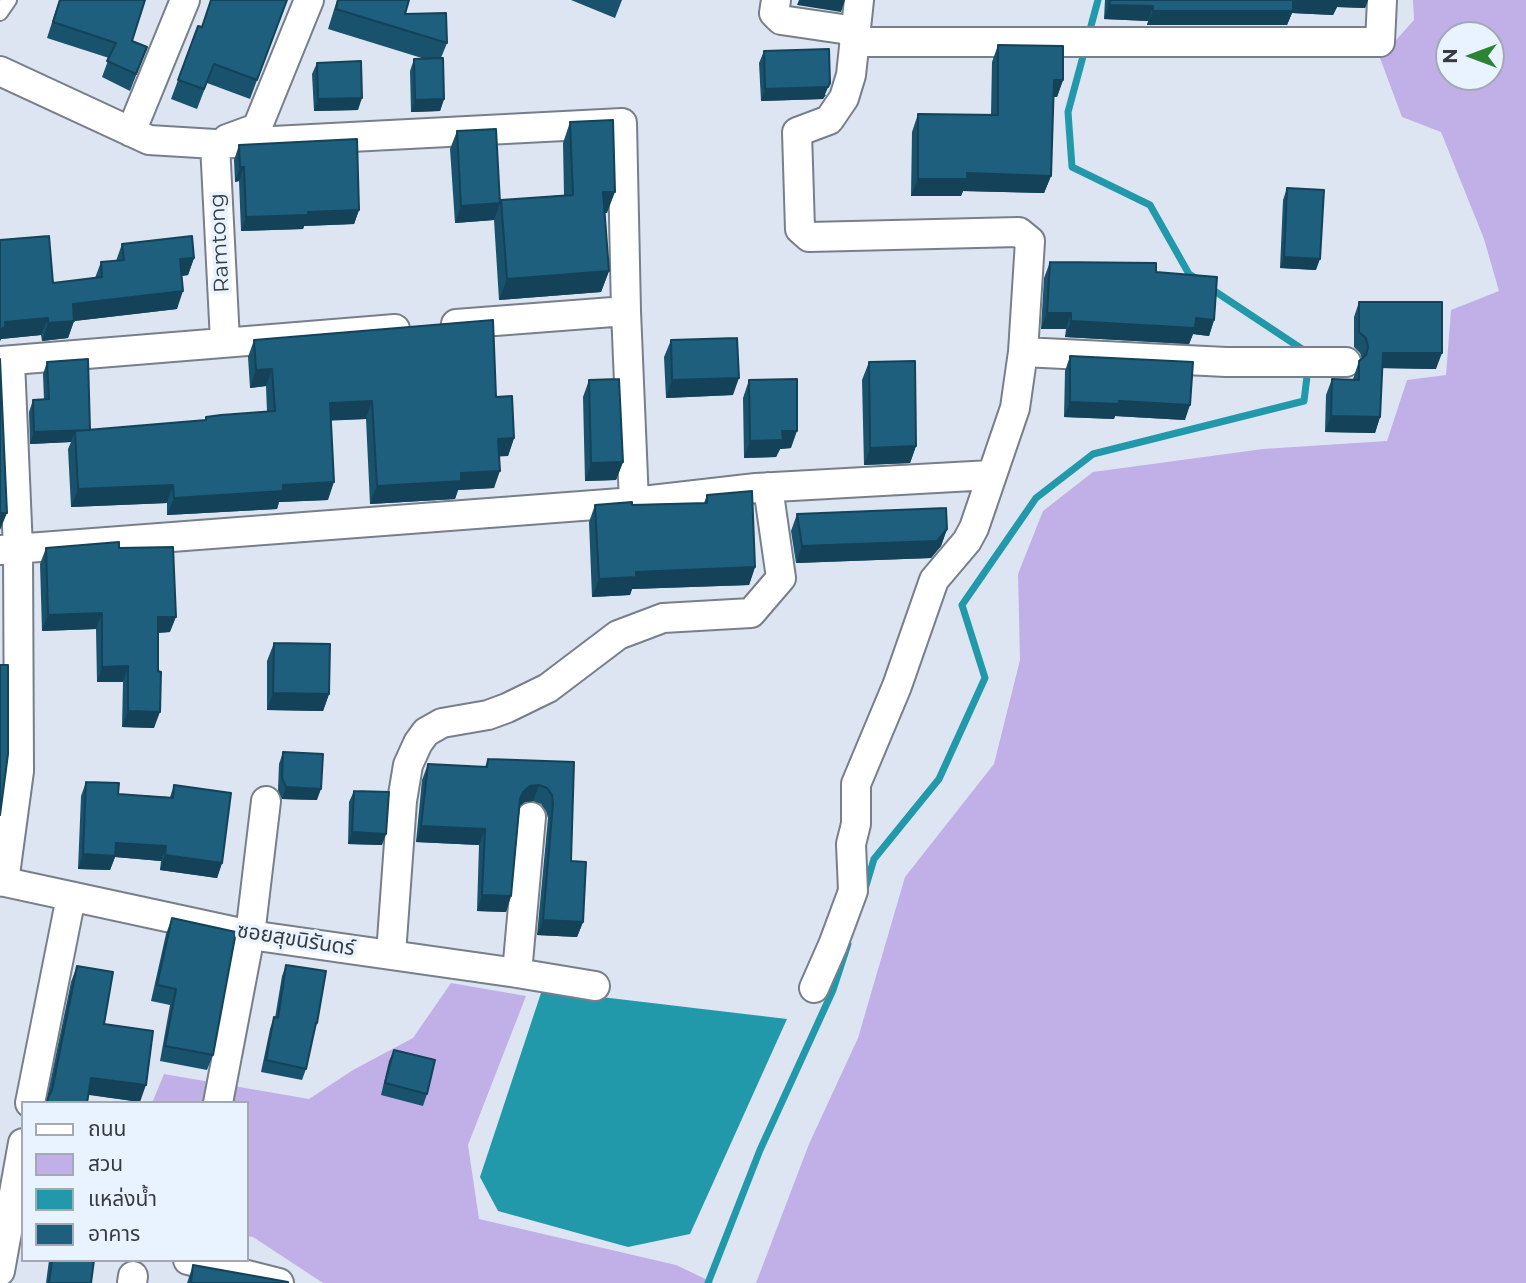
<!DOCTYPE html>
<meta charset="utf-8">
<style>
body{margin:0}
#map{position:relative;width:1526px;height:1283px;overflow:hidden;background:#dce5f1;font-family:Montserrat,"Noto Sans Thai",sans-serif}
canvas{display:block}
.legend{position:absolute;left:21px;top:1101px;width:228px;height:161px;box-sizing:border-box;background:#e9f3ff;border:2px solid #a2a9b3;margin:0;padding:9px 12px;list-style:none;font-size:21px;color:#373b40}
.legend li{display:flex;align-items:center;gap:14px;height:35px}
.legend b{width:35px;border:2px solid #a2a9b3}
.north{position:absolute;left:1435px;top:21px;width:70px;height:70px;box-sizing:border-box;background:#e9f3ff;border:2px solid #a2a9b3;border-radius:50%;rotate:270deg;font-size:19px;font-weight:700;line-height:28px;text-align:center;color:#373b40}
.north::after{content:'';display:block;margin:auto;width:24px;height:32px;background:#2a8434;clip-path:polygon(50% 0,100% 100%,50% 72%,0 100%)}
</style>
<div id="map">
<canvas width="1526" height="1283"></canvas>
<ul class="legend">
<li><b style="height:9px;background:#fff"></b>ถนน</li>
<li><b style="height:19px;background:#c1b0e8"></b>สวน</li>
<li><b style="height:19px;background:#2299ab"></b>แหล่งน้ำ</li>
<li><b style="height:19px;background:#1d5f7d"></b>อาคาร</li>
</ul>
<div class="north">N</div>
</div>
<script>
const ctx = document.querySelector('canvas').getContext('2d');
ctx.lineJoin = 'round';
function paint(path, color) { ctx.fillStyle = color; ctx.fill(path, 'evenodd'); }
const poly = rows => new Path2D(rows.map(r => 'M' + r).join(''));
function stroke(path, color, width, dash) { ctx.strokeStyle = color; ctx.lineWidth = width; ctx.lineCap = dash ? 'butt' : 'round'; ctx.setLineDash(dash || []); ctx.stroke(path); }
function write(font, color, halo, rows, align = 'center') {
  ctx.font = font + ' Montserrat,"Noto Sans Thai",sans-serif'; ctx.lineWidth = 7; ctx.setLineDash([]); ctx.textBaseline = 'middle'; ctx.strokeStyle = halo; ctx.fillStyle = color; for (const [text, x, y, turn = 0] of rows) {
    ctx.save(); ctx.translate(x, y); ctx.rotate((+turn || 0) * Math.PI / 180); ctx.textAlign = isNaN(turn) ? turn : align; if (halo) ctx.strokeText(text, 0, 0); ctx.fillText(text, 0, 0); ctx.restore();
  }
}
paint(poly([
 [1413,0,1526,0,1526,1283,756,1283,809,1144,858,1038,905,877,994,764,1020,660,1018,574,1043,511,1093,472,1263,449,1387,441,1407,380,1446,375,1451,310,1499,291,1484,239,1441,132,1402,117,1380,58,1414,20],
 [1449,35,1491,35,1491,77,1449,77],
 [451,983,526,996,468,1145,479,1219,676,1265,714,1283,323,1283,253,1237,247,1236,247,1103,152,1103,164,1074,309,1099,353,1070,413,1038]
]), '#c1b0e8');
paint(poly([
 [542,990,787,1019,690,1234,628,1247,498,1211,480,1177]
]), '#2299ab');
stroke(poly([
 [1088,37,1098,0],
 [1085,49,1068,112,1072,167,1150,205,1189,274,1197,279],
 [1210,288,1308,353],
 [865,889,874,859,939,779,985,678,962,605,1036,498,1093,454,1304,401,1308,368],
 [708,1283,760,1150,833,990,848,944]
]), '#2299ab', 7);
const service = poly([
 [0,13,9,0]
]);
const minor = poly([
 [776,0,774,13,781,20,856,31],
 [854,42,1380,42,1382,0],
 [0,71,149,140,215,144,622,123,626,311,634,502],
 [131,132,185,0],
 [227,139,257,128,309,0],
 [215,144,225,341],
 [456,324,626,311],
 [1023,352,1226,362,1346,362],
 [0,361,395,329],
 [0,550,634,502,756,488,991,475],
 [0,881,250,935,517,973,595,986],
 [4,882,19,771,18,549,10,361],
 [391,954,402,801,408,765,418,743,426,732,442,723,488,715,507,708,548,688,618,635,663,618,751,613,781,578,768,487],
 [517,973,531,817],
 [814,988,833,945,853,891,851,844,856,824,856,784,897,686,934,580,967,541,974,528,1015,408,1023,352,1030,241,1019,232,809,237,800,229,797,132,829,120,844,98,851,75,859,0],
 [30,1103,71,897],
 [218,1103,250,935,266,801],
 [188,1260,279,1283],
 [0,1271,23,1143],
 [132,1283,133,1276]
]);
stroke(service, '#777f8a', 18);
stroke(minor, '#777f8a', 32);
stroke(service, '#fff', 14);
stroke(minor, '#fff', 28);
paint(poly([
 [59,0,145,0,132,41,147,47,130,91,102,77,109,58,47,38],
 [287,0,250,99,207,83,197,109,171,99,198,26,202,27],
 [337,0,409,0,405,14,447,43,441,58,444,99,440,111,411,112,410,71,414,59,425,59,328,29],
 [571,0,622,0,615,18],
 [1105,0,1368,0,1365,8,1337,7,1333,15,1292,13,1287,25,1147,25,1148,21,1104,19],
 [998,45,1063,80,1057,97,1053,97,1051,176,1044,193,963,191,961,196,911,196,912,132,918,114,991,115,992,62],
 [764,51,826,95,823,99,761,101,759,63],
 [317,63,358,110,314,111,312,74],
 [570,122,607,213,605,213,609,271,601,292,499,300,494,220,455,223,450,149,457,131,500,202,501,200,564,195,563,143],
 [239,145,359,210,354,224,304,226,303,229,241,231,239,181,235,182,234,160],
 [1287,188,1316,270,1280,268,1283,200],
 [0,240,53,283,95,278,101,262,116,261,122,244,194,258,188,275,182,276,177,309,74,321,68,338,42,341,41,335,1,339,0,341],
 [1050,262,1156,272,1214,320,1209,336,1193,334,1189,344,1065,337,1066,329,1041,329,1044,278],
 [1359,302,1436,369,1382,368,1380,417,1375,433,1325,432,1326,395,1332,379,1353,379,1359,361,1362,359,1360,353,1354,347,1354,317],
 [254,340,496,397,514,438,508,456,499,456,494,488,458,490,455,499,370,504,366,419,331,420,328,500,279,502,277,509,167,515,167,503,71,507,68,449,71,442,30,444,29,412,33,400,44,400,43,374,47,362,90,430,205,420,206,417,267,412,266,386,250,388,248,357],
 [671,340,733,395,666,398,664,357],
 [1070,356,1185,420,1115,416,1114,419,1064,417,1065,371],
 [869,362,916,446,910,463,864,465,862,380],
 [589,380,623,462,616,480,585,481,583,397],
 [749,380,791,448,780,449,776,457,744,458,743,398],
 [707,495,755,567,749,585,632,589,630,595,592,597,589,522,595,505,704,503],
 [797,514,947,529,941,546,931,558,796,563,791,531],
 [46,548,119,548,170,632,158,633,154,728,122,727,123,682,97,682,96,629,42,631,40,564],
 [274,643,329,694,323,711,267,710,267,661],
 [283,752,317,800,282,799,278,790,279,764],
 [488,759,574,762,571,861,583,922,577,937,537,935,548,818,546,811,541,804,533,801,525,802,520,806,511,896,506,912,477,911,479,845,416,842,422,780,428,764,485,767],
 [86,782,118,794,170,797,174,785,222,863,217,878,160,870,161,861,115,857,110,870,78,869,81,796],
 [354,791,382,845,348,844,349,802],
 [172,918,213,1055,207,1070,160,1061,170,1005,151,1001,166,934],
 [286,965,317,1023,313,1034,306,1069,302,1080,261,1072,270,1029,274,1017,275,1018,282,976],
 [77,966,104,1024,140,1102,89,1095,87,1103,46,1103,71,982],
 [394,1050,427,1094,423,1106,381,1095,389,1061],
 [49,1260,94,1260,91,1283,46,1283],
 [193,1265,288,1283,187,1283]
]), '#19526c');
paint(poly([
 [799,0,845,0,841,12,797,5],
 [1295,0,1368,0,1365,8,1337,7,1333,15,1292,13,1287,25,1147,25,1153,11,1291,11],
 [1109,5,1153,6,1148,21,1104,19],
 [1054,80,1063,80,1057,97,1047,97],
 [830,83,823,99,761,101,765,89],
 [362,98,358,110,314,111,318,99],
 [444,99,440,111,411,112,415,100],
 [240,167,244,167,239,181,235,182],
 [967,173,1051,176,1044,193,963,191,961,196,911,196,918,179],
 [603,192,615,192,607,213,596,213],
 [500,203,494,220,455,223,461,206],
 [359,210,354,224,304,226,303,229,241,231,246,217,308,212],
 [1284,257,1320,259,1316,270,1280,268],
 [194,258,188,275,174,277,180,259],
 [609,271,601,292,499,300,507,279],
 [183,291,177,309,66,322,73,304],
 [1047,313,1071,313,1066,329,1041,329],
 [48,318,41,335,1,339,0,341,0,329,5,322],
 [1196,318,1214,320,1209,336,1193,334,1189,344,1065,337,1071,321],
 [74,321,68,338,42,341,48,323],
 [1383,353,1442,353,1436,369,1377,368],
 [272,369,266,386,250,388,256,370],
 [739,378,733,395,666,398,672,380],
 [372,401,366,419,323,421,330,403],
 [1119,401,1190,405,1185,420,1115,416,1114,419,1064,417,1070,402],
 [1331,416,1380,417,1375,433,1325,432],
 [90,430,75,431,71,442,30,444,34,432],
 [782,431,797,431,791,448,780,449,776,457,744,458,750,441],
 [514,438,508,456,492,457,498,439],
 [916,446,910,463,864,465,870,448],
 [623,462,616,480,585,481,591,463],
 [500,471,494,488,458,490,455,499,370,504,377,486,461,473],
 [334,482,328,500,279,502,277,509,167,515,174,498,283,485],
 [173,485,167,503,71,507,78,489],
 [0,513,7,513,0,530],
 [947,529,941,546,931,558,796,563,802,546],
 [755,567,749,585,632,589,630,595,592,597,599,579,636,572],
 [102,613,96,629,42,631,48,615],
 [158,617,176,617,170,632,152,633],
 [128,666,123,682,97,682,102,667],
 [273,693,329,694,323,711,267,710],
 [128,711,160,712,154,728,122,727],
 [539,785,533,801,525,802,518,807,523,792,530,786],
 [286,787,321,789,317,800,282,799],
 [421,826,485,829,479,845,416,842],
 [352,832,386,834,382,845,348,844],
 [116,843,166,846,161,861,115,857,110,870,78,869,83,854],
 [165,855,222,863,217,878,160,870],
 [482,895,511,896,506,912,477,911],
 [543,920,583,922,577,937,537,935],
 [91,1078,146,1085,140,1102,85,1094]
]), '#144258');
const building = poly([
 [60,0,145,0,132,41,147,47,136,74,107,61,116,43,53,22,60,0],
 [211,0,287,0,257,80,214,64,204,89,178,80,198,26,202,27,211,0],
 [338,0,409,0,405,14,446,13,447,43,336,9,338,0],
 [1110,0,1293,0,1293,11,1153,11,1153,6,1109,5,1110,0],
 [998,45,1063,46,1063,80,1054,80,1051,176,967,173,967,179,918,179,918,114,998,115,998,45],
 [829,49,830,83,828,87,765,89,764,51,829,49],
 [443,58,444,99,415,100,414,59,443,58],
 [361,61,362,98,318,99,317,63,361,61],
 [613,120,615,192,603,192,609,271,507,279,501,200,573,195,570,122,613,120],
 [496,129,500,203,461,206,457,131,496,129],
 [357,139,359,210,308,212,308,215,246,217,244,167,240,167,239,145,357,139],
 [1287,188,1324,190,1320,259,1284,257,1287,188],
 [49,236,53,283,102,277,101,262,124,260,122,244,192,236,194,258,180,259,183,291,73,304,74,321,48,323,48,318,5,322,5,327,0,329,0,240,49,236],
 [1050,262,1156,263,1156,272,1217,277,1214,320,1196,318,1195,328,1071,321,1071,313,1047,313,1050,262],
 [1359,302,1442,302,1442,353,1383,353,1380,417,1331,416,1332,379,1359,380,1359,361,1366,355,1368,347,1366,338,1359,332,1359,302],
 [493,320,496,397,512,396,514,438,498,439,500,471,461,473,461,481,377,486,372,401,330,403,334,482,283,485,283,491,174,498,173,485,78,489,75,431,206,420,206,417,221,415,275,411,272,369,256,370,254,340,493,320],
 [737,338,739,378,672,380,671,340,737,338],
 [1070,356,1193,362,1190,405,1119,401,1119,404,1070,402,1070,356],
 [0,359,7,513,0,513,0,359],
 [88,359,90,430,34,432,33,400,49,399,47,362,88,359],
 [915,361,916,446,870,448,869,362,915,361],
 [619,379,623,462,591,463,589,380,619,379],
 [797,379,797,431,782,431,783,440,750,441,749,380,797,379],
 [752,491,755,567,636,572,636,577,599,579,595,505,632,502,632,505,707,503,707,495,752,491],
 [946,508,947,529,937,541,802,546,797,514,946,508],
 [119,542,119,548,173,547,176,617,158,617,158,671,161,672,160,712,128,711,128,666,102,667,102,613,48,615,46,548,119,542],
 [274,643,330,644,329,694,273,693,274,643],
 [0,665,8,665,8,754,0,815,0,665],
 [283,752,323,754,321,789,286,787,282,778,283,752],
 [488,759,574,762,571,861,586,862,583,922,543,920,553,803,552,795,547,788,539,785,530,786,523,792,520,799,511,896,482,895,485,829,421,826,428,764,487,767,488,759],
 [86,782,119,783,118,794,173,798,174,785,231,793,222,863,165,855,166,846,116,843,115,856,83,854,86,782],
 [354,791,389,792,386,834,352,832,354,791],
 [172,918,236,932,213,1055,165,1046,176,989,157,985,172,918],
 [286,965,326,971,317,1023,316,1023,306,1069,266,1060,274,1017,278,1018,286,965],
 [77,966,113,972,104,1024,153,1031,146,1085,91,1078,87,1103,47,1103,48,1098,52,1090,77,966],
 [394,1050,435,1060,427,1094,385,1083,394,1050],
 [52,1260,94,1260,91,1283,49,1283,52,1260],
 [193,1265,288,1282,288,1283,191,1283,193,1265]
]);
paint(building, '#1d5f7d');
stroke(building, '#144258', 2);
write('21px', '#373b40', '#e9f3ff', [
 ["Ramtong",220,243,-93],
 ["ซอยสุขนิรันดร์",296,940,9]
]);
</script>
